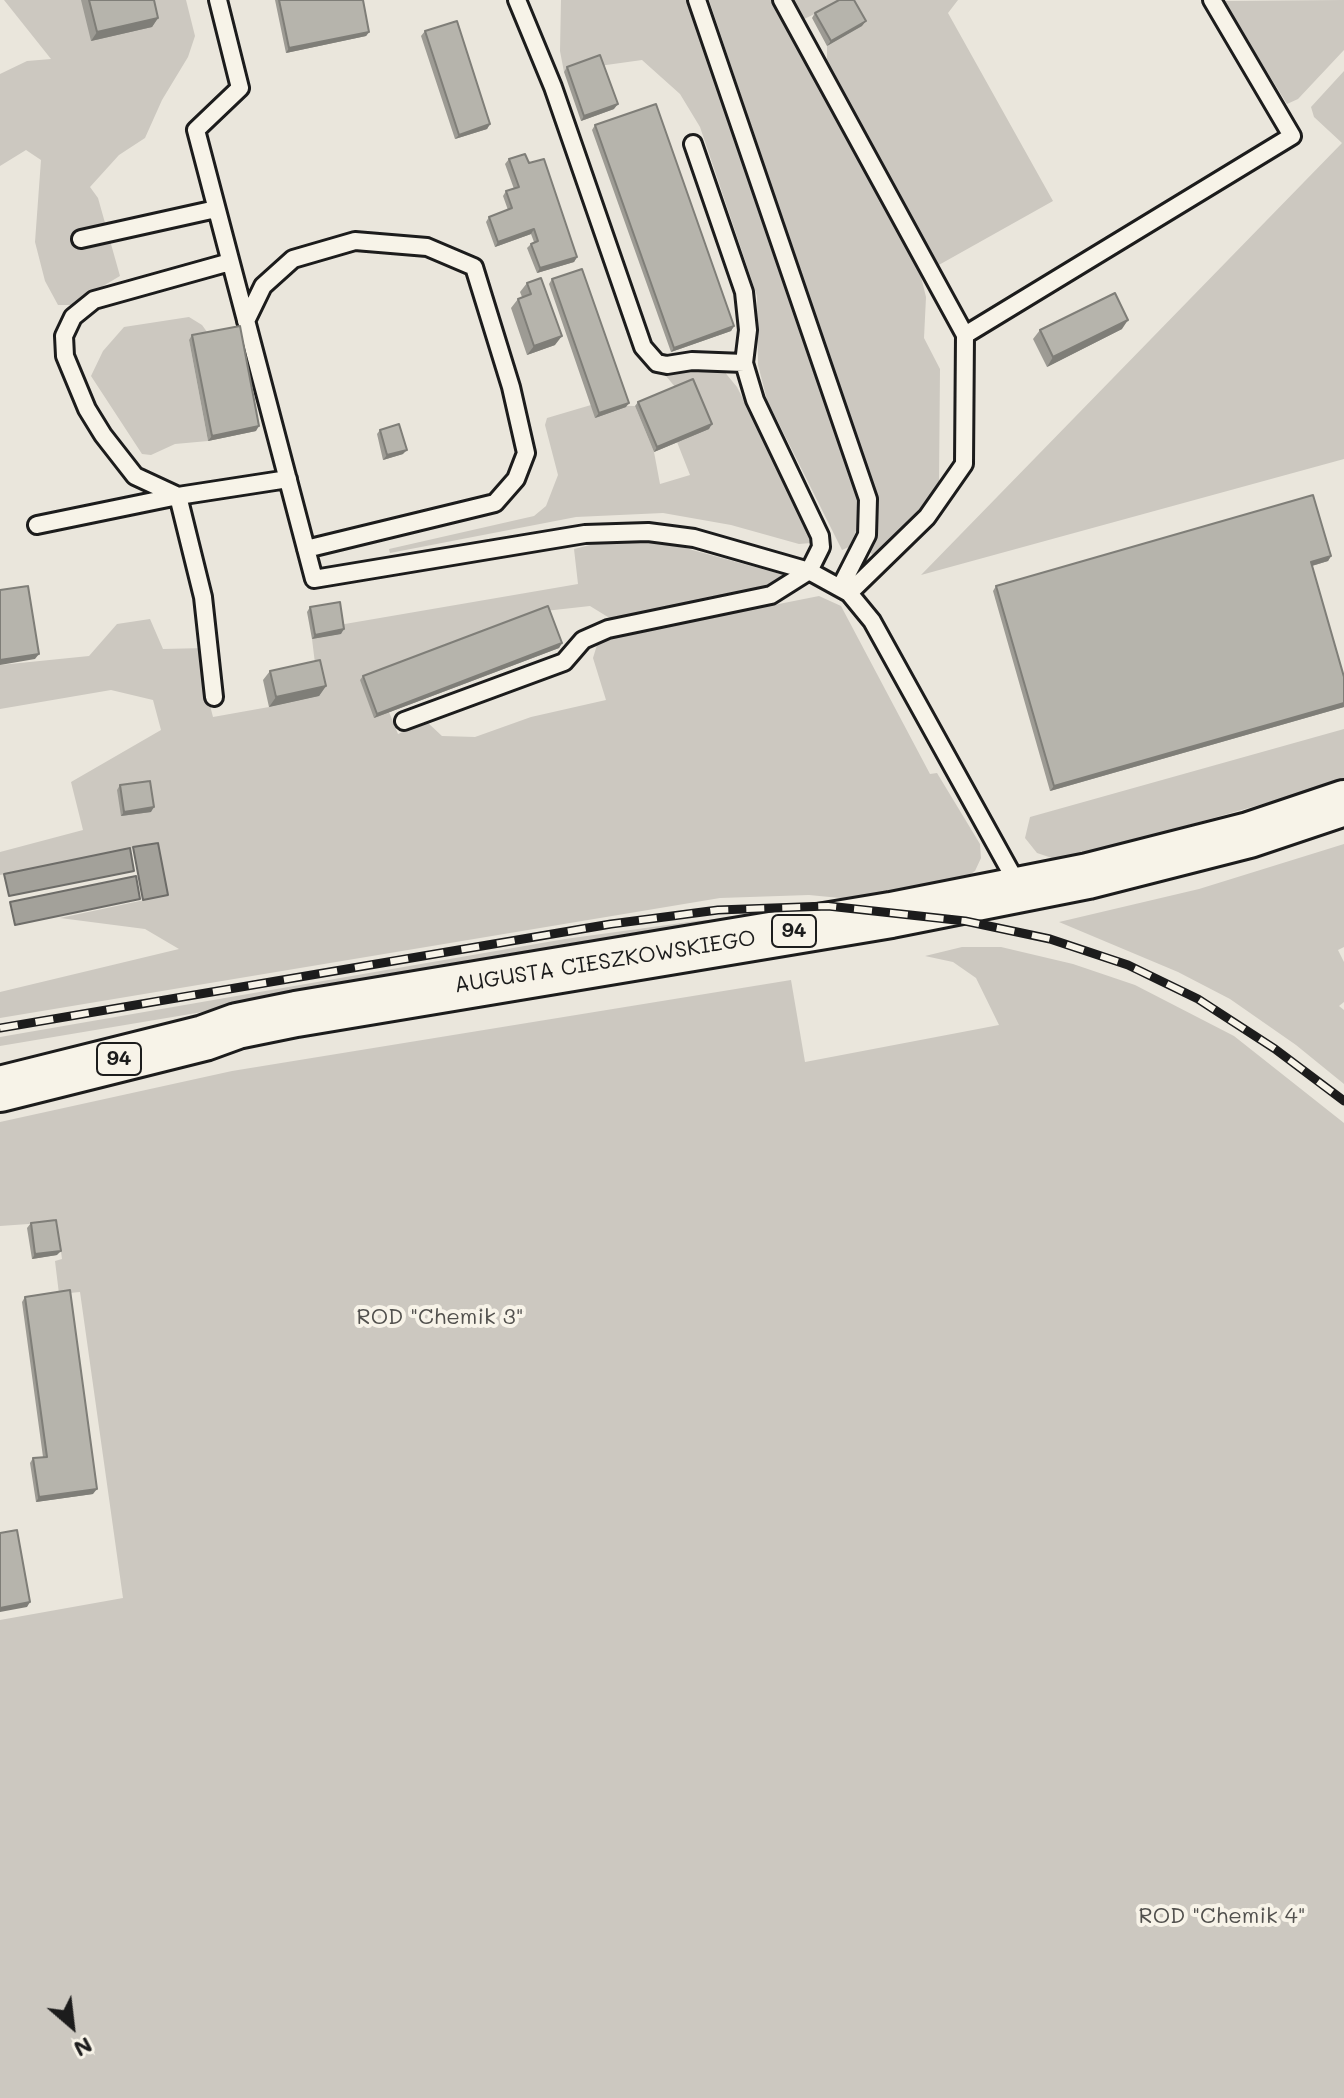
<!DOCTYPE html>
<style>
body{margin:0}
#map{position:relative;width:1344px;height:2098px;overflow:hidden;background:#eae6dc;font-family:Mali,sans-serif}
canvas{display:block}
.north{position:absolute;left:32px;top:1986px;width:80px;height:80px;-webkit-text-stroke:6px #f7f3e8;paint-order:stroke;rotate:152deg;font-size:22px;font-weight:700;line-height:32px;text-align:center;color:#1c1c1c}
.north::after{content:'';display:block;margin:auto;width:28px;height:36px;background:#1c1c1c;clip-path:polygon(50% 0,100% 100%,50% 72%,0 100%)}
</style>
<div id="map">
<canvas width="1344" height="2098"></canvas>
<div class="north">N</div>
</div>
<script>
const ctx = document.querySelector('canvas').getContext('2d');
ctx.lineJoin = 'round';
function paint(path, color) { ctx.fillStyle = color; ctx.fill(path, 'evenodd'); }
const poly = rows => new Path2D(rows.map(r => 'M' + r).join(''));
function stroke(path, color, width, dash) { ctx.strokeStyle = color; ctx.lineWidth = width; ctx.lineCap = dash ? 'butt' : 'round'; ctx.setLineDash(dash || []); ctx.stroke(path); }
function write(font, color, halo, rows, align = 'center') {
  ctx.font = font + ' Mali,sans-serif'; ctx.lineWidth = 8; ctx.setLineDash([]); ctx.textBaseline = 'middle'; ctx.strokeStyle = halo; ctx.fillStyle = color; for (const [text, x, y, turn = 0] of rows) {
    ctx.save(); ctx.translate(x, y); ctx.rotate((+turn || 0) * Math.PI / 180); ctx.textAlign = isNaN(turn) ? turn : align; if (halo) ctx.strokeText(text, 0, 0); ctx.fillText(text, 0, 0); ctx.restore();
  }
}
paint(poly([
 [4,0,186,0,195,36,188,57,162,100,145,138,119,155,90,187,98,198,120,276,71,305,58,305,45,281,35,242,41,160,26,150,0,166,0,74,27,61,51,59],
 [561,0,690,0,860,494,863,515,849,547,842,550,767,400,758,365,757,296,700,127,680,94,642,60,599,66,596,60,564,72,560,51],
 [709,0,773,0,918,265,926,297,924,338,940,369,939,481,931,499,899,539,876,558,866,549,875,530,878,504],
 [791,0,844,0,802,20],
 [848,0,958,0,948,13,1053,201,937,266,827,64,827,46,862,26],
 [1344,0,1344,50,1298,99,1287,104,1223,1],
 [1344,71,1344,459,921,575,1342,143,1314,117,1311,107],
 [189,317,202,325,210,336,189,340,208,441,175,444,151,455,142,454,91,376,103,351,124,327],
 [710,365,723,370,737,387,814,539,811,543,799,544,731,525,663,513,576,517,390,553,389,549,534,516,546,506,558,475,545,425,547,418,591,405,635,406,654,452,660,484,690,475,677,442,709,428,666,376],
 [614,539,656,540,784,575,776,585,710,604,673,607,616,622,590,606,545,611,389,712,398,734,427,722,442,736,475,737,531,717,606,700,593,658,597,645,608,638,819,596,841,606,930,774,937,773,980,844,981,858,975,871,962,880,861,900,809,895,720,898,0,1018,0,992,179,949,145,929,60,918,168,895,158,843,0,875,0,852,83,830,71,782,161,730,153,700,111,690,0,709,0,665,89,656,117,624,150,619,163,649,205,648,206,690,213,717,269,707,319,696,312,639,341,634,339,625,578,584,574,549],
 [1344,729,1344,781,1111,847,1055,859,1037,853,1025,838,1030,817],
 [1344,844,1344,947,1338,950,1344,962,1344,1002,1339,1006,1344,1010,1344,1084,1296,1045,1230,999,1178,972,1059,922,1199,889],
 [774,915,250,1004,0,1046,0,1037,565,939,696,921],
 [962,947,1001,947,1073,964,1135,985,1234,1036,1344,1123,1344,2098,0,2098,0,1620,123,1598,80,1292,59,1294,55,1261,62,1259,57,1222,0,1226,0,1122,232,1071,791,980,805,1062,999,1025,976,978,953,962,925,956]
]), '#ccc8c0');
const water = poly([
 [158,843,168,895,143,900,133,847,158,843],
 [130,848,134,871,9,896,4,874,130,848],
 [136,876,140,899,15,925,10,902,136,876]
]);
paint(water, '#a3a19a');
stroke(water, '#6d6c68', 2);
const service = poly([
 [218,0,240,88,196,130,314,579,585,534,648,532,694,538,809,571,849,593,872,621,1018,885],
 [697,0,868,499,867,535,840,588],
 [782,0,965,335],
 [693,144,744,292,748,330,744,363],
 [81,239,216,209],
 [246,321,263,286,293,259,355,241,427,247,474,267,511,387,526,453,516,479,495,503,306,549],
 [37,525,178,496,288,479],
 [849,593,927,517,964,464,965,335,1292,136,1212,0],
 [214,697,203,597,178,496,135,476,103,435,87,409,65,356,64,336,73,317,94,300,230,262],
 [404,721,564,662,583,640,608,629,771,595,809,571,821,547,820,536,755,400,744,363,692,361,667,365,657,363,643,347,553,87,517,0]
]);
const primary = poly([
 [0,1089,204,1038,237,1026,296,1014,891,915,1088,876,1249,835,1344,803]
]);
stroke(service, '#1c1c1c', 22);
stroke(primary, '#1c1c1c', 50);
stroke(service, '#f7f3e8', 16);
stroke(primary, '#f7f3e8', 44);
const rail = poly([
 [0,1028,611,924,718,910,828,906,965,921,1050,939,1128,965,1198,999,1275,1049,1344,1101]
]);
stroke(rail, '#1c1c1c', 9);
stroke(rail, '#f7f3e8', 6, [18]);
paint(poly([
 [81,0,154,0,158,18,152,27,91,41],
 [275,0,363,0,369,32,366,36,286,53],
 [815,13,862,26,827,46,812,18],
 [425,31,490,124,487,129,455,139,421,36],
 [567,67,614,109,581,121,564,72],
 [595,125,734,326,731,331,671,352,592,130],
 [509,159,529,163,577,257,574,262,537,273,527,248,531,244,534,242,531,234,495,247,486,222,489,217,508,210,503,196,506,191,514,189,505,164],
 [552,279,626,407,595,418,549,284],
 [527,283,555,345,527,355,511,308,518,299,522,297,520,292],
 [1122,329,1047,367,1033,339,1040,330],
 [192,335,256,431,208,441,189,340],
 [638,402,709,429,654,452,635,406],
 [380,430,403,454,383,460,377,434],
 [1331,556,1328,561,1312,566,1344,677,1344,707,1050,791,993,591,996,586],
 [310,607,341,634,312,639,307,612],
 [562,643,559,648,374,718,360,680,363,676],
 [270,671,326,686,319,696,269,707,263,680],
 [120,785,151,812,121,816,117,790],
 [31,1223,57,1255,32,1259,27,1228],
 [25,1297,93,1494,36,1502,30,1463,33,1458,43,1457,22,1302]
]), '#9d9b94');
paint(poly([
 [158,18,152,27,91,41,97,32],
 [866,21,862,26,827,46,831,41],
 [369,32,366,36,286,53,289,48],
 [618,104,614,109,581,121,584,116],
 [490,124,487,129,455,139,459,135],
 [534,229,531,234,495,247,498,242],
 [577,257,574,262,537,273,540,268],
 [1128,320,1122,329,1047,367,1053,357],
 [734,326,731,331,671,352,674,348],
 [562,336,555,345,527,355,534,346],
 [629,403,626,407,595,418,599,413],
 [712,424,709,429,654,452,657,447],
 [259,426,256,431,208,441,212,436],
 [407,450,403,454,383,460,387,455],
 [1331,556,1328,561,1308,567,1311,562],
 [344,629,341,634,312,639,315,635],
 [562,643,559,648,374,718,377,714],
 [39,654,35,659,0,665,0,660],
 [326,686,319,696,269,707,276,697],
 [1344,703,1344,707,1050,791,1054,786],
 [154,807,151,812,121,816,124,812],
 [61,1251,57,1255,32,1259,35,1254],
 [97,1489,93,1494,36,1502,39,1497],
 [30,1602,27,1607,0,1612,0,1608]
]), '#7f7e78');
const building = poly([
 [89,0,154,0,158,18,97,32,89,0],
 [279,0,363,0,369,32,289,48,279,0],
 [839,0,854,0,866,21,831,41,815,13,839,0],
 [457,21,490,124,459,135,425,31,457,21],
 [600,55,618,104,584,116,567,67,600,55],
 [656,104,734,326,674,348,595,125,656,104],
 [525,154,529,163,544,159,577,257,540,268,531,244,538,241,534,229,498,242,489,217,512,208,506,191,519,187,509,159,525,154],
 [582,269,629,403,599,413,552,279,582,269],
 [541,278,562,336,534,346,518,299,531,294,527,283,541,278],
 [1115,293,1128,320,1053,357,1040,330,1115,293],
 [240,326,259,426,212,436,192,335,240,326],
 [693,379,712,424,657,447,638,402,693,379],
 [399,424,407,450,387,455,380,430,399,424],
 [1313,495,1331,556,1311,562,1344,677,1344,703,1054,786,996,586,1313,495],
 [28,586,39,654,0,660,0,590,28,586],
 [340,602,344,629,315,635,310,607,340,602],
 [548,606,562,643,377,714,363,676,548,606],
 [320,660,326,686,276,697,270,671,320,660],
 [150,781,154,807,124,812,120,785,150,781],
 [56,1220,61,1251,35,1254,31,1223,56,1220],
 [70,1290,97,1489,39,1497,33,1458,47,1457,25,1297,70,1290],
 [17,1530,30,1602,0,1608,0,1533,17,1530]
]);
paint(building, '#b6b4ac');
stroke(building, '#7f7e78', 2);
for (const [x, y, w] of [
 [794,931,44],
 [119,1059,44]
]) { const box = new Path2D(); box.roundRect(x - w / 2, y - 16, w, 32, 6); ctx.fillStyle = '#f7f3e8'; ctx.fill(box); stroke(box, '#1c1c1c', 2); }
write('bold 20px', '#1c1c1c', null, [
 ["94",794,931],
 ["94",119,1059]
]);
write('22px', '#1c1c1c', '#f7f3e8', [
 ["AUGUSTA CIESZKOWSKIEGO",605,962,-9]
]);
write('22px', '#51504d', '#f7f3e8', [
 ["ROD \"Chemik 3\"",440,1317],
 ["ROD \"Chemik 4\"",1222,1916]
]);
</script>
